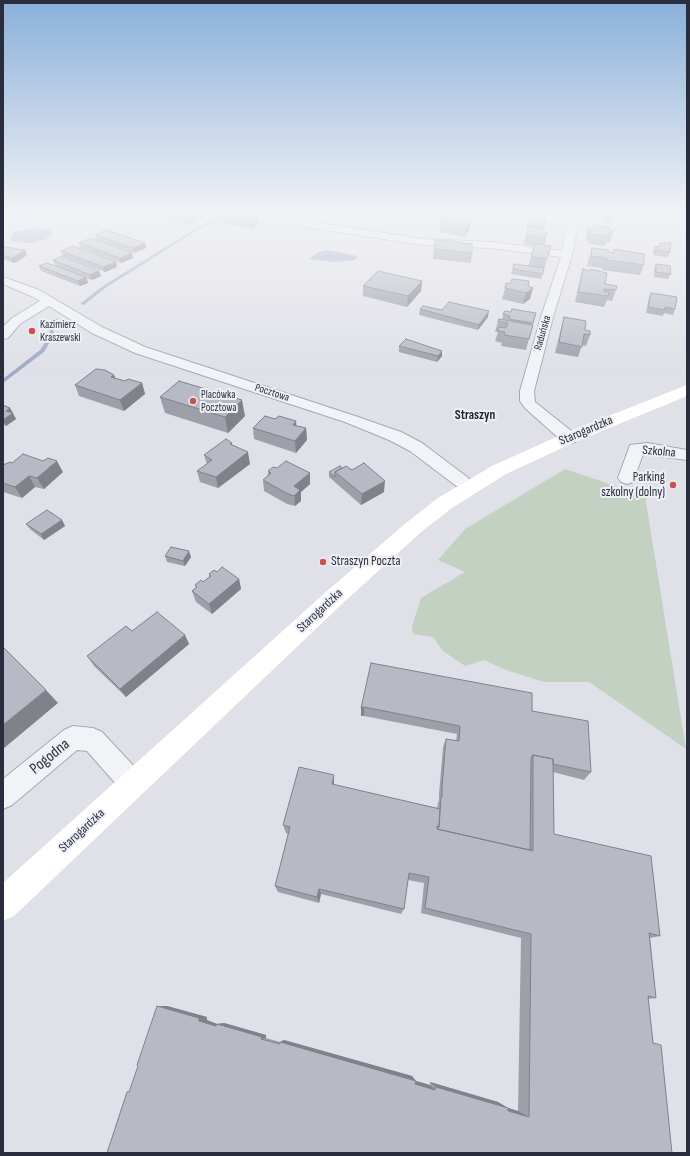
<!DOCTYPE html>
<meta charset="utf-8">
<style>
body{margin:0}
#map{position:relative;width:690px;height:1156px;overflow:hidden;background:#e0e1e8;font-family:"Sofia Sans Condensed",sans-serif}
canvas{display:block}
.frame{position:absolute;inset:0;border:4px solid #2a2d3d;pointer-events:none}
</style>
<div id="map">
<canvas width="690" height="1156"></canvas>
<div class="frame"></div>
</div>
<script>
const ctx = document.querySelector('canvas').getContext('2d');
ctx.lineJoin = 'round';
function paint(path, color) { ctx.fillStyle = color; ctx.fill(path, 'evenodd'); }
const poly = rows => new Path2D(rows.map(r => 'M' + r).join(''));
function stroke(path, color, width, dash) { ctx.strokeStyle = color; ctx.lineWidth = width; ctx.lineCap = dash ? 'butt' : 'round'; ctx.setLineDash(dash || []); ctx.stroke(path); }
function write(font, color, halo, rows, align = 'center') {
  ctx.font = font + ' "Sofia Sans Condensed",sans-serif'; ctx.lineWidth = 4; ctx.setLineDash([]); ctx.textBaseline = 'middle'; ctx.strokeStyle = halo; ctx.fillStyle = color; for (const [text, x, y, turn = 0] of rows) {
    ctx.save(); ctx.translate(x, y); ctx.rotate((+turn || 0) * Math.PI / 180); ctx.textAlign = isNaN(turn) ? turn : align; if (halo) ctx.strokeText(text, 0, 0); ctx.fillText(text, 0, 0); ctx.restore();
  }
}
paint(poly([
 [565,469,645,496,686,749,589,682,544,682,506,670,484,660,465,666,443,651,433,637,413,634,412,626,421,598,465,572,438,560,465,529]
]), '#c2d1c1');
paint(poly([
 [32,228,50,229,52,232,52,234,45,240,32,243,14,242,10,238,13,233,18,231],
 [328,250,357,256,355,260,335,262,309,259,318,252]
]), '#9ea9c5');
paint(poly([
 [234,212,238,212,203,227,105,288,84,305,80,304,103,286,201,225,234,212],
 [54,318,58,319,53,325,54,335,44,352,3,383,3,379,40,350,50,335,49,325,54,318]
]), '#9ea9c5');
const street = poly([
 [570,212,580,212,572,255,553,317,534,391,535,402,575,434,577,438,575,442,569,443,563,442,525,408,520,401,520,391,541,317,561,257,491,248,423,245,300,226,295,223,300,220,423,239,491,242,562,251,570,212],
 [3,277,39,290,102,327,145,347,355,416,401,432,422,443,475,483,478,487,475,491,469,493,463,491,410,451,389,440,345,422,135,353,92,333,49,306,20,324,8,338,3,339,3,327,12,318,40,301,31,296,3,284,3,277],
 [647,443,687,450,687,460,643,454,633,482,627,484,621,482,618,478,630,445,647,443],
 [73,726,93,728,102,732,142,775,146,784,142,793,133,797,124,793,87,751,77,750,12,805,3,809,3,779,64,730,73,726]
]);
stroke(street, '#a6a7b1', 2);
paint(street, '#f2f3f6');
paint(poly([
 [687,385,687,396,575,442,506,474,452,508,420,533,343,603,14,916,3,921,3,883,327,591,406,523,438,498,492,466,563,434,687,385]
]), '#fff');
paint(poly([
 [150,212,212,212,190,224,151,215],
 [225,212,259,223,254,228,251,229,223,223,221,214],
 [434,212,453,212,447,218,471,221,469,230,465,237,440,232,441,223,444,220,432,218,433,213],
 [533,212,556,212,555,214,551,214,550,216,532,214],
 [606,212,611,218,610,223,603,222],
 [544,220,546,220,543,233,547,233,544,245,551,246,541,279,511,274,514,264,528,266,534,246,523,244,528,230,526,229,527,225],
 [593,225,609,230,614,231,610,243,606,242,605,246,588,244,589,241,585,240,588,228,592,229],
 [95,235,145,243,146,248,135,253,96,240],
 [435,240,454,242,461,243,472,253,471,263,433,259],
 [79,243,132,253,133,258,121,263,80,248],
 [660,243,670,252,668,257,653,255,653,252,655,246,659,247],
 [3,248,27,255,17,262,13,263,3,259],
 [592,248,613,253,614,249,644,265,640,275,602,270,602,268,587,266,589,258],
 [61,251,116,262,117,267,105,272,63,256],
 [53,260,101,276,92,280,87,278,88,283,80,286,41,271,39,266,55,265],
 [656,264,671,274,668,279,654,277,654,269],
 [583,269,605,284,616,290,612,301,607,300,604,307,575,302,580,280],
 [422,281,421,291,407,307,363,296,363,286],
 [528,286,533,288,530,299,523,304,502,299,505,288],
 [651,293,675,309,673,315,664,313,663,316,646,313,649,298],
 [420,309,442,310,488,317,478,330,419,315],
 [511,312,536,313,526,350,501,346,502,343,495,341,498,332,495,332,498,321,502,320,503,314],
 [564,317,585,330,590,335,586,346,582,345,578,357,555,353,561,328],
 [399,346,442,356,437,362,399,352],
 [114,375,115,378,125,381,142,383,145,394,124,411,79,396,75,385],
 [160,397,245,416,228,433,165,413],
 [3,407,10,408,16,419,6,426,3,424],
 [297,426,306,428,307,440,296,453,254,439,253,428],
 [232,443,232,445,250,464,218,488,200,482,197,471,207,464,204,455],
 [12,463,63,472,44,489,35,487,22,498,3,492,3,465],
 [342,468,352,470,384,492,361,505,329,477,329,472],
 [268,471,310,473,310,484,301,492,301,501,295,506,287,504,264,491,263,480,268,475],
 [62,520,65,526,44,540,30,529,26,524],
 [165,556,191,557,185,566,167,562],
 [217,572,239,579,241,589,212,614,196,602,192,591,196,588,195,585,203,582,209,577,209,574],
 [132,631,185,635,189,644,126,697,94,666,87,656],
 [371,663,532,711,591,772,584,780,553,772,554,834,660,936,650,938,656,998,648,999,653,1043,671,1152,676,1153,107,1153,127,1092,130,1091,138,1066,157,1006,167,1006,207,1017,207,1020,217,1024,224,1023,266,1035,266,1038,280,1042,284,1040,412,1076,416,1081,430,1085,430,1082,498,1102,508,1108,518,1111,521,938,421,913,424,883,408,880,404,909,401,914,321,894,319,903,278,892,275,886,288,834,286,833,283,825,334,785,437,808,438,803,439,800,439,794,443,747,446,739,456,741,457,734,364,716,361,716]
]), '#9da0a9');
paint(poly([
 [202,212,212,212,190,224,189,219],
 [449,212,453,212,446,220,447,215],
 [258,213,259,223,254,228,251,229,250,220],
 [471,221,469,230,465,237,467,227],
 [547,233,545,243,543,247,545,237],
 [145,243,146,248,135,253,134,248],
 [25,250,27,255,17,262,13,263,11,258],
 [132,253,133,258,121,263,120,258],
 [116,262,117,267,105,272,103,267],
 [99,271,101,276,92,280,90,275],
 [86,277,88,283,80,286,78,281],
 [422,281,421,291,407,307,408,296],
 [529,281,527,292,533,288,530,299,523,304],
 [489,311,488,317,478,330,479,325],
 [442,351,442,356,437,362,438,356],
 [114,375,118,385,111,377],
 [142,383,145,394,124,411,120,400],
 [242,400,245,416,228,433,225,417],
 [10,408,16,419,6,426,3,420,6,411],
 [296,421,297,432,293,425],
 [306,428,307,440,296,453,295,441],
 [248,452,250,464,218,488,216,477],
 [57,461,63,472,44,489,37,478],
 [310,473,310,484,301,492,301,501,295,506,294,486],
 [29,476,35,487,22,498,15,487],
 [385,481,384,492,361,505,362,494],
 [62,520,65,526,44,540,41,534],
 [189,551,191,557,185,566,183,561],
 [239,579,241,589,212,614,209,604],
 [185,635,189,644,126,697,120,689],
 [46,690,58,703,3,749,3,725],
 [364,707,364,716,361,716,361,708],
 [334,775,334,785,332,784],
 [319,889,321,894,319,903,317,897],
 [157,1006,167,1006,207,1017,207,1020,217,1024,224,1023,266,1035,266,1038,261,1039,199,1021],
 [284,1040,412,1076,416,1081,413,1080,430,1085,435,1090,280,1042],
 [430,1082,498,1102,508,1108,502,1106,518,1111,529,1117,436,1087]
]), '#808289');
const building = poly([
 [157,212,202,212,189,219,157,212],
 [225,212,246,212,258,213,253,219,250,220,221,214,225,212],
 [434,212,449,212,447,215,433,213,434,212],
 [606,212,613,212,611,218,605,217,606,212],
 [533,216,544,218,544,220,546,220,544,227,527,225,529,218,532,218,533,216],
 [444,218,471,221,467,227,441,223,444,218],
 [593,225,610,227,609,230,614,231,613,233,609,233,608,237,591,234,592,231,588,231,588,228,592,229,593,225],
 [529,227,544,229,542,233,547,233,545,237,526,234,529,227],
 [106,230,145,243,134,248,95,235,106,230],
 [91,238,132,253,120,258,79,243,91,238],
 [435,240,446,241,446,240,454,240,454,242,461,242,461,243,472,244,472,253,434,249,435,240],
 [660,243,671,243,670,252,655,250,655,246,660,247,660,243],
 [535,244,551,246,547,259,531,256,535,244],
 [73,246,116,262,103,267,61,251,73,246],
 [5,247,25,250,14,257,11,258,3,255,3,248,5,247],
 [592,248,608,250,608,252,614,253,614,249,644,254,644,265,606,260,606,258,591,256,592,248],
 [62,256,99,271,90,275,53,260,62,256],
 [47,263,86,277,78,281,39,266,47,263],
 [514,264,544,268,543,274,513,269,514,264],
 [656,264,670,266,671,274,656,272,656,264],
 [583,269,590,271,591,269,607,273,605,284,617,286,616,290,604,289,604,292,609,292,608,296,578,292,583,269],
 [378,271,422,281,408,296,363,286,378,271],
 [512,279,529,281,528,286,533,288,526,293,505,288,506,283,510,284,512,279],
 [651,293,677,297,675,309,665,307,665,310,648,307,651,293],
 [449,302,489,311,479,325,420,309,423,306,442,310,449,302],
 [512,309,536,313,533,323,509,319,510,316,503,314,505,311,511,312,512,309],
 [564,317,586,321,585,330,590,331,590,335,584,334,582,347,559,342,564,317],
 [499,319,533,325,529,339,504,335,505,332,498,331,499,327,506,328,508,323,498,321,499,319],
 [406,339,442,351,438,356,399,346,406,339],
 [96,369,105,370,114,375,111,377,125,381,128,379,142,383,120,400,75,385,96,369],
 [179,381,242,400,225,417,160,397,179,381],
 [5,406,10,408,6,411,13,413,3,420,3,407,5,406],
 [265,416,275,419,279,416,296,421,293,425,306,428,295,441,253,428,265,416],
 [226,439,232,443,230,444,248,452,216,477,197,471,212,460,204,455,226,439],
 [23,454,43,461,48,458,57,461,37,478,29,476,15,487,3,483,3,465,10,462,12,463,23,454],
 [286,461,310,473,294,486,300,490,294,496,286,493,263,480,271,473,268,471,273,467,277,468,286,461],
 [364,463,385,481,362,494,335,472,346,466,352,470,364,463],
 [340,466,342,468,335,472,335,477,329,472,340,466],
 [47,510,62,520,41,534,26,524,47,510],
 [171,547,189,551,183,561,165,556,171,547],
 [222,567,239,579,209,604,192,591,197,587,195,585,201,580,203,582,211,576,209,574,214,570,217,572,222,567],
 [157,612,185,635,120,689,87,656,126,626,132,631,157,612],
 [3,647,46,690,3,725,3,647],
 [371,663,532,693,532,711,588,721,591,772,553,764,553,759,533,755,531,758,530,850,437,829,439,827,441,797,442,797,442,787,446,739,459,741,460,726,364,707,361,708,371,663],
 [533,755,553,759,554,834,651,856,660,936,649,933,656,998,648,996,653,1043,661,1045,672,1153,107,1153,127,1092,129,1092,138,1066,137,1065,157,1006,199,1018,199,1021,216,1026,217,1024,262,1037,261,1039,280,1044,280,1042,416,1081,415,1084,435,1090,436,1087,508,1108,508,1111,529,1117,531,934,425,908,429,877,409,873,404,909,319,889,317,897,275,886,290,827,283,825,299,767,334,775,332,784,440,809,439,827,437,826,437,829,533,851,533,755]
]);
paint(building, '#b7bac4');
stroke(building, '#808289', 1);
const sky = ctx.createLinearGradient(0, 0, 0, 373);
sky.addColorStop(0, '#8ab0da');
sky.addColorStop(0.57, '#f1f2f5');
sky.addColorStop(1, '#f1f2f500');
ctx.fillStyle = sky;
ctx.fillRect(0, 0, 690, 373);
for (const [x, y, r, color] of [
 [32,331,4,"#c3544f"],
 [193,401,4,"#c3544f"],
 [673,485,4,"#c3544f"],
 [323,562,4,"#c3544f"]
]) { const dot = new Path2D(); dot.arc(x, y, r, 0, 2 * Math.PI); ctx.fillStyle = color; ctx.fill(dot); stroke(dot, '#eff0f5', 1.5); }
write('11px', '#2a2d3d', '#eff0f5', [
 ["Kazimierz",40,325],
 ["Kraszewski",40,338],
 ["Placówka",201,395],
 ["Pocztowa",201,408]
], 'left');
write('11px', '#2a2d3d', '#eff0f5', [
 ["Raduńska",543,333,-74],
 ["Pocztowa",272,393,18]
]);
write('bold 13px', '#1c1f2e', '#eff0f5', [
 ["Straszyn",475,416]
]);
write('13px', '#2a2d3d', '#eff0f5', [
 ["Starogardzka",586,431,-23],
 ["Szkolna",659,452,5],
 ["Starogardzka",320,611,-43],
 ["Starogardzka",82,831,-43]
]);
write('13px', '#2a2d3d', '#eff0f5', [
 ["Parking",665,478],
 ["szkolny (dolny)",665,493],
 ["Straszyn Poczta",331,562,"left"]
], 'right');
write('16px', '#2a2d3d', '#eff0f5', [
 ["Pogodna",50,757,-39]
]);
</script>
